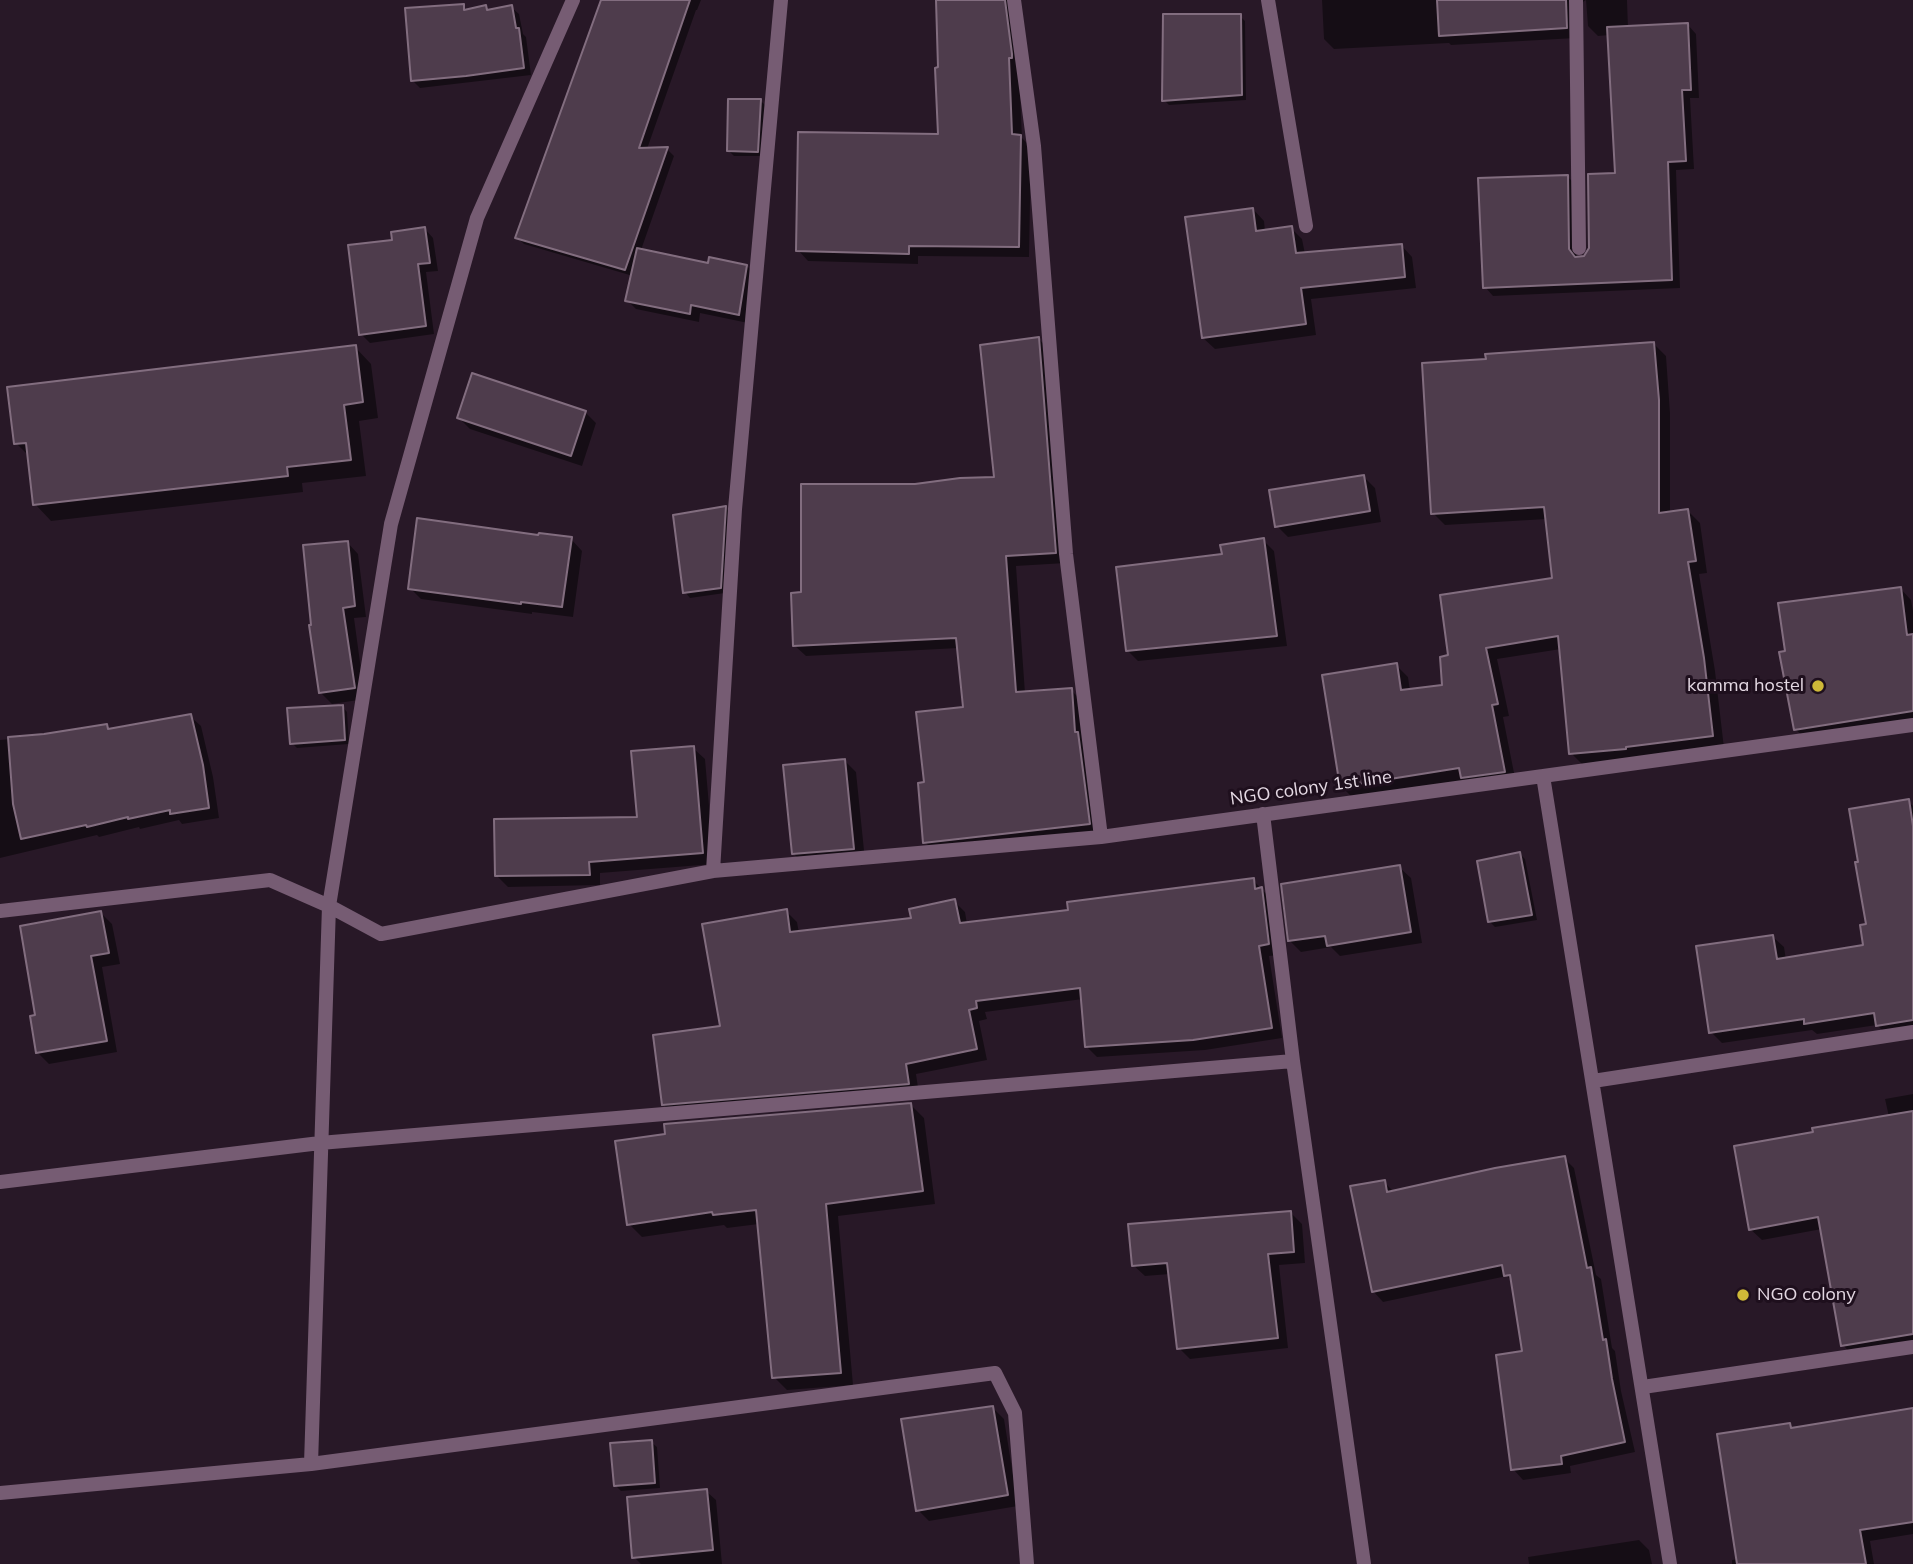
<!DOCTYPE html>
<style>
body{margin:0}
canvas{display:block;background:#281827}
</style>
<canvas width="1913" height="1564"></canvas>
<script>
const ctx = document.querySelector('canvas').getContext('2d');
ctx.lineJoin = 'round';
function paint(path, color) { ctx.fillStyle = color; ctx.fill(path, 'evenodd'); }
const poly = rows => new Path2D(rows.map(r => 'M' + r).join(''));
function stroke(path, color, width, dash) { ctx.strokeStyle = color; ctx.lineWidth = width; ctx.lineCap = dash ? 'butt' : 'round'; ctx.setLineDash(dash || []); ctx.stroke(path); }
function write(font, color, halo, rows, align = 'center') {
  ctx.font = font + ' Mulish,sans-serif'; ctx.lineWidth = 6; ctx.setLineDash([]); ctx.textBaseline = 'middle'; ctx.strokeStyle = halo; ctx.fillStyle = color; for (const [text, x, y, turn = 0] of rows) {
    ctx.save(); ctx.translate(x, y); ctx.rotate((+turn || 0) * Math.PI / 180); ctx.textAlign = isNaN(turn) ? turn : align; if (halo) ctx.strokeText(text, 0, 0); ctx.fillText(text, 0, 0); ctx.restore();
  }
}
paint(poly([
 [616,0,701,0,697,10,696,10,647,149,667,149,674,156,641,250,710,265,747,266,756,275,748,323,700,313,699,322,636,309,627,300,633,276,524,244,517,237],
 [938,0,1016,0,1022,138,1031,147,1029,257,918,256,918,264,808,261,798,250,939,136],
 [1322,0,1627,0,1628,28,1688,25,1696,34,1699,98,1690,98,1694,169,1676,170,1680,288,1493,296,1485,287,1568,177,1576,185,1577,259,1588,254,1617,175,1610,35,1598,36,1588,26,1586,0,1578,5,1576,38,1451,45,1449,43,1334,49,1324,39],
 [463,6,468,11,486,7,490,11,511,7,519,14,523,34,526,37,531,75,420,88,412,80],
 [1240,16,1245,21,1246,100,1169,105,1164,100],
 [761,101,766,106,762,156,734,156,728,150],
 [1253,209,1264,221,1265,231,1291,228,1302,239,1305,254,1401,245,1412,257,1416,288,1311,299,1316,335,1215,349,1203,338],
 [425,229,433,238,438,271,426,272,434,334,370,343,361,334,394,241],
 [1039,339,1049,350,1066,563,1016,566,1025,693,1071,690,1082,701,1099,834,936,853,925,842,926,784,965,709,959,648,806,656,795,646,803,594,915,486,996,478],
 [1654,344,1666,356,1670,413,1670,513,1688,511,1700,523,1707,573,1699,574,1715,671,1724,748,1583,765,1571,753,1561,649,1497,659,1509,716,1503,717,1516,783,1353,798,1341,786,1396,665,1408,677,1410,691,1443,687,1450,657,1554,579,1547,519,1445,525,1433,513,1488,361],
 [355,347,371,364,378,418,359,421,366,476,302,483,303,492,51,521,35,504,29,456,16,443],
 [585,412,596,423,582,466,470,429,459,418],
 [1364,477,1375,488,1381,522,1288,537,1277,526],
 [725,507,730,513,725,593,690,598,685,592],
 [540,537,571,539,582,551,573,617,532,612,532,614,421,599,410,588],
 [1263,540,1274,551,1287,646,1138,661,1127,650,1224,556],
 [347,542,358,554,366,617,354,618,365,699,332,704,320,692],
 [1900,588,1911,600,1913,611,1913,723,1807,740,1795,729],
 [342,706,347,712,349,744,297,748,292,743],
 [190,716,201,726,213,777,219,818,182,824,179,820,140,829,139,827,99,837,97,835,0,858,0,740,44,736,107,726,111,730],
 [693,748,705,759,714,864,600,873,600,885,508,887,497,876,639,819],
 [844,760,856,772,865,860,805,865,794,854],
 [1908,801,1913,806,1913,1032,1888,1036,1877,1025,1817,1034,1812,1030,1722,1043,1711,1032,1773,937,1784,947,1786,960,1865,947,1868,925],
 [1520,854,1525,859,1537,920,1495,927,1490,922],
 [1399,867,1411,878,1422,943,1340,956,1331,947,1301,952,1290,941],
 [1253,880,1272,900,1279,955,1269,956,1282,1038,1205,1050,1097,1057,1086,1046,1083,999,985,1012,987,1019,979,1021,987,1060,916,1074,919,1094,674,1115,663,1104,722,1028,786,911,797,922,799,933,913,919,954,901,965,912,967,924,1070,911],
 [101,913,112,924,120,964,102,967,117,1052,49,1064,38,1053,37,1016],
 [1913,1094,1913,1346,1854,1357,1843,1345,1822,1229,1762,1240,1750,1229,1815,1133,1889,1117,1885,1099],
 [911,1105,924,1118,935,1204,838,1216,853,1385,787,1390,774,1377,759,1224,727,1228,724,1225,642,1237,629,1224],
 [1564,1158,1574,1168,1596,1275,1601,1279,1612,1348,1615,1351,1621,1391,1635,1452,1570,1466,1571,1473,1523,1480,1513,1469,1524,1352,1513,1282,1507,1276,1383,1302,1373,1291,1384,1182,1394,1192],
 [1291,1213,1302,1224,1305,1263,1279,1265,1288,1348,1190,1359,1179,1348,1170,1274,1145,1276,1133,1265],
 [992,1407,1004,1419,1018,1506,929,1521,918,1510],
 [1913,1410,1913,1534,1870,1541,1874,1564,1732,1564,1732,1560,1739,1559,1789,1425,1794,1429],
 [651,1442,657,1447,660,1488,621,1491,615,1485],
 [706,1491,716,1500,722,1564,641,1564,634,1557],
 [1639,1540,1649,1550,1652,1564,1529,1564,1528,1557]
]), '#0007');
const building = poly([
 [601,0,690,0,639,148,668,147,625,270,515,238,601,0],
 [936,0,1005,0,1012,54,1012,58,1009,58,1012,134,1021,135,1019,247,909,246,909,254,796,251,798,132,938,134,935,68,938,67,936,0],
 [1437,0,1566,0,1567,28,1439,36,1437,0],
 [464,4,464,10,486,5,487,10,512,5,516,28,519,28,524,68,466,76,411,81,405,8,464,4],
 [1163,14,1241,14,1242,95,1162,101,1163,14],
 [1688,23,1691,90,1682,90,1686,161,1668,162,1672,280,1483,288,1478,178,1568,175,1569,249,1575,257,1584,256,1589,248,1588,174,1615,173,1607,27,1688,23],
 [728,99,761,99,758,152,727,151,728,99],
 [1253,208,1256,231,1292,226,1296,253,1402,244,1405,277,1301,288,1306,324,1202,338,1185,217,1253,208],
 [425,227,430,263,418,264,426,326,359,335,348,245,392,240,391,232,425,227],
 [637,248,708,263,709,257,747,265,739,315,691,305,690,314,625,301,637,248],
 [1039,337,1056,553,1006,556,1016,692,1072,688,1075,732,1078,732,1090,824,923,843,918,783,924,782,916,712,963,707,956,638,793,646,791,593,801,592,801,484,915,484,960,478,994,477,980,345,1039,337],
 [1654,342,1659,400,1659,513,1688,509,1696,561,1688,562,1704,658,1713,736,1626,747,1626,749,1569,754,1558,636,1486,648,1498,704,1492,705,1505,772,1461,778,1459,768,1340,787,1322,675,1397,663,1401,690,1442,685,1440,657,1448,655,1440,595,1552,578,1544,507,1431,514,1422,363,1486,359,1485,354,1654,342],
 [356,345,363,402,344,405,351,460,287,467,288,476,33,505,26,443,14,444,7,387,356,345],
 [472,373,586,411,571,456,457,418,472,373],
 [1364,475,1370,511,1275,527,1269,490,1364,475],
 [726,506,721,588,683,593,673,515,726,506],
 [417,518,538,535,539,533,572,537,562,607,521,602,521,604,408,589,417,518],
 [1264,538,1277,636,1126,651,1116,567,1222,554,1220,545,1264,538],
 [348,541,355,606,343,608,355,688,319,693,309,625,311,625,303,545,348,541],
 [1901,587,1907,635,1913,634,1913,711,1794,730,1779,652,1785,651,1778,603,1901,587],
 [343,705,345,740,290,744,287,708,343,705],
 [191,714,203,765,209,808,170,814,170,810,128,819,128,817,87,827,86,825,21,839,13,804,8,737,44,734,107,724,108,729,191,714],
 [694,746,703,853,589,862,590,875,495,876,494,819,637,817,631,751,694,746],
 [845,759,854,849,792,854,783,765,845,759],
 [1909,799,1913,826,1913,1020,1876,1026,1874,1013,1804,1024,1804,1019,1709,1033,1696,946,1773,935,1777,959,1863,945,1860,925,1866,924,1855,862,1858,862,1849,809,1909,799],
 [1520,852,1532,915,1488,922,1477,861,1520,852],
 [1400,865,1411,932,1327,946,1325,936,1288,941,1281,884,1400,865],
 [1254,878,1255,889,1262,887,1269,944,1259,946,1272,1028,1193,1040,1085,1047,1080,988,976,1001,977,1008,969,1010,977,1049,906,1064,909,1084,662,1105,653,1035,720,1026,702,924,787,909,790,932,911,918,909,909,955,899,960,923,1068,910,1067,902,1254,878],
 [101,911,109,953,91,956,107,1041,36,1053,30,1016,35,1015,20,926,101,911],
 [911,1103,923,1191,826,1204,841,1373,772,1378,756,1210,713,1215,712,1212,627,1225,615,1141,665,1134,664,1124,911,1103],
 [1913,1111,1913,1334,1841,1346,1818,1217,1749,1230,1734,1146,1813,1132,1812,1128,1913,1111],
 [1565,1156,1587,1268,1591,1267,1603,1340,1606,1339,1612,1379,1625,1442,1561,1456,1562,1464,1511,1470,1496,1355,1522,1351,1510,1275,1504,1276,1502,1265,1372,1292,1350,1186,1385,1180,1387,1192,1495,1168,1565,1156],
 [1291,1211,1294,1252,1268,1254,1278,1338,1177,1349,1167,1263,1132,1266,1128,1224,1291,1211],
 [993,1406,1008,1495,916,1511,901,1419,993,1406],
 [1913,1408,1913,1522,1860,1530,1866,1564,1737,1564,1717,1434,1790,1423,1791,1428,1913,1408],
 [652,1440,655,1483,614,1486,610,1443,652,1440],
 [707,1489,713,1550,632,1558,627,1497,707,1489]
]);
paint(building, '#4e3c4c');
stroke(building, '#826d7f', 2);
stroke(poly([
 [573,0,477,218,391,524,329,906,311,1464,995,1373,1015,1413,1027,1564],
 [1014,0,1034,146,1066,554,1101,837],
 [1268,0,1306,226],
 [1576,0,1579,248],
 [1543,776,1670,1564],
 [1263,814,1293,1061,1364,1564],
 [713,871,735,509,781,0],
 [0,911,270,880,329,906,381,934,713,871,1101,837,1913,725],
 [1593,1081,1913,1032],
 [0,1182,320,1143,1293,1061],
 [1643,1387,1913,1347],
 [0,1493,311,1464]
]), '#765c73', 14);
for (const [x, y, r, color] of [
 [1818,686,7,"#ceb838"],
 [1743,1295,7,"#ceb838"]
]) { const dot = new Path2D(); dot.arc(x, y, r, 0, 2 * Math.PI); ctx.fillStyle = color; ctx.fill(dot); stroke(dot, '#1e0f1d', 2.5); }
write('18px', '#e4d8e3', '#1e0f1d', [
 ["kamma hostel",1804,686],
 ["NGO colony",1757,1295,"left"]
], 'right');
write('18px', '#e4d8e3', '#1e0f1d', [
 ["NGO colony 1st line",1311,788,-8]
]);
</script>
